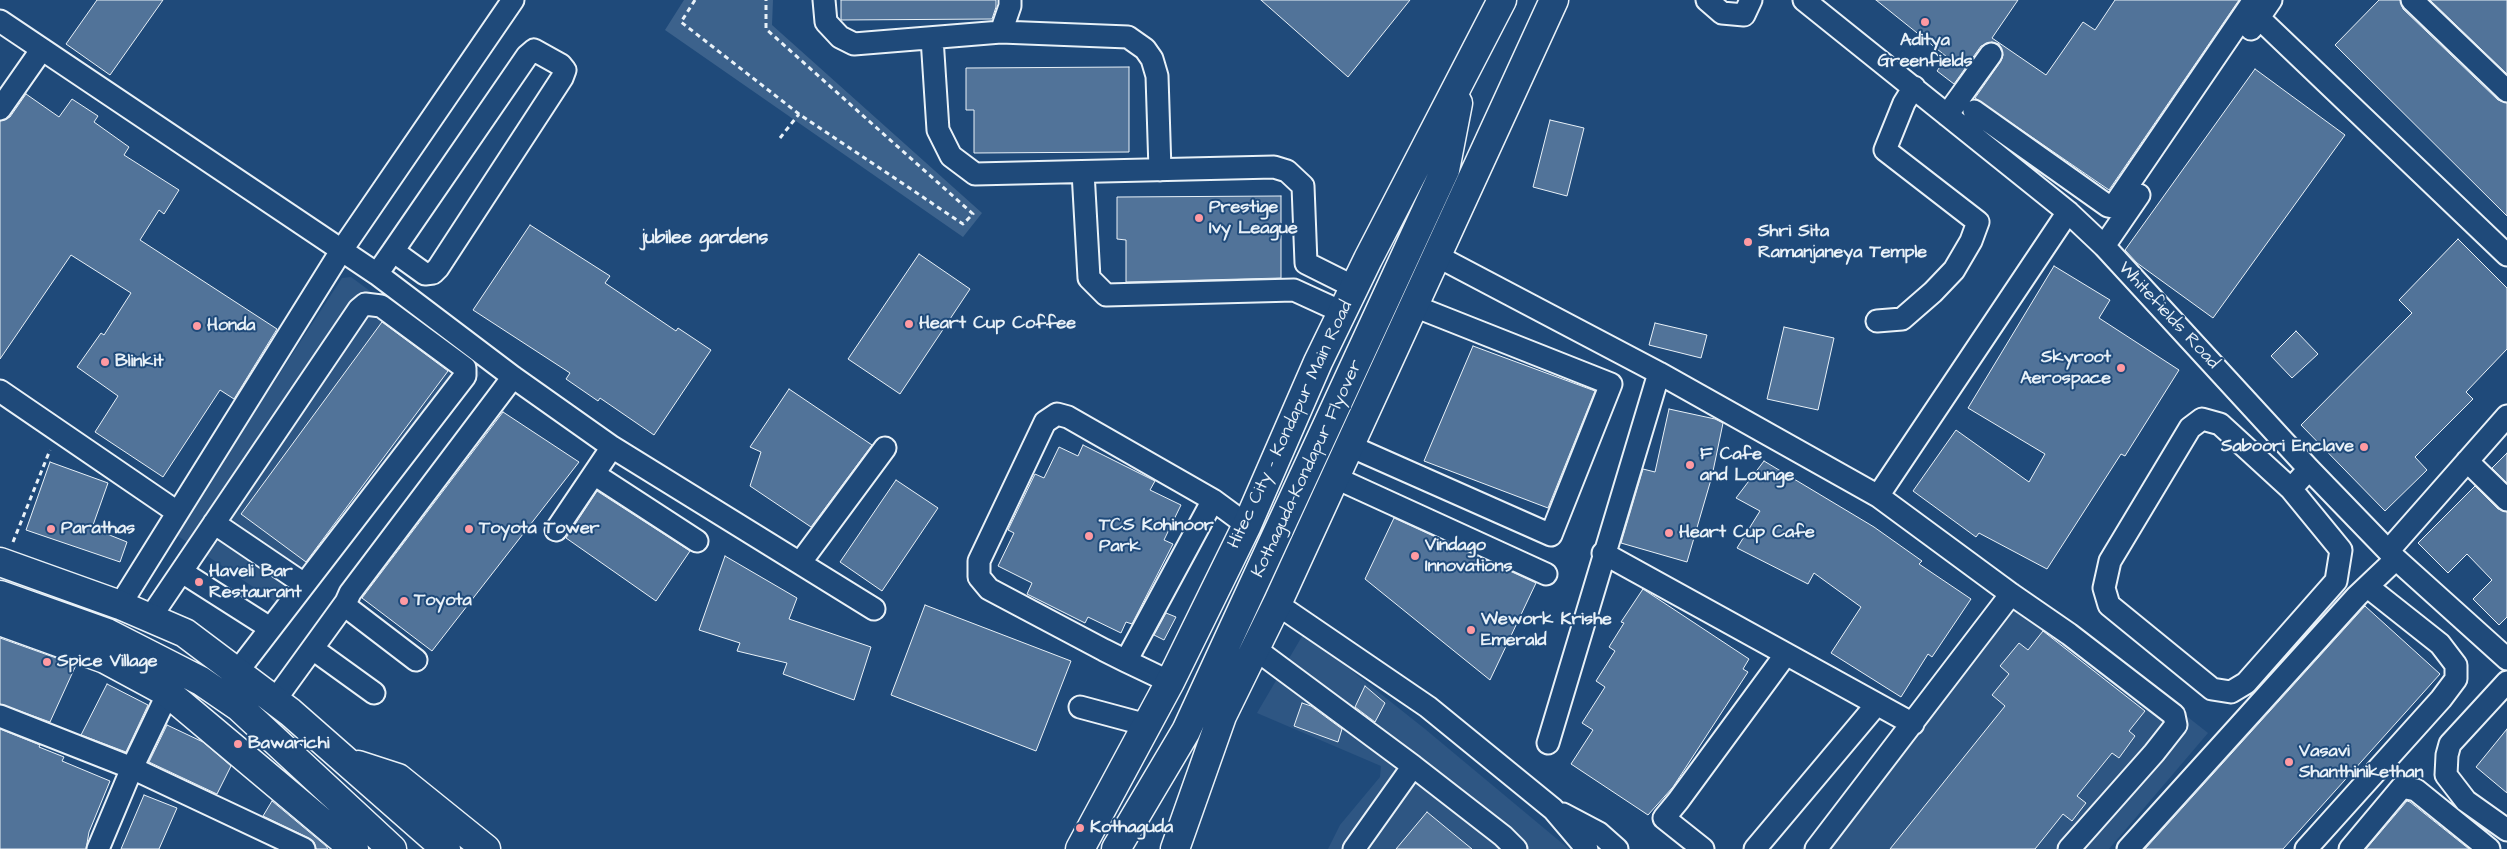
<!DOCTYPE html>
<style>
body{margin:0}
canvas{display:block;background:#1f4a7a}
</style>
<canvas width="2507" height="849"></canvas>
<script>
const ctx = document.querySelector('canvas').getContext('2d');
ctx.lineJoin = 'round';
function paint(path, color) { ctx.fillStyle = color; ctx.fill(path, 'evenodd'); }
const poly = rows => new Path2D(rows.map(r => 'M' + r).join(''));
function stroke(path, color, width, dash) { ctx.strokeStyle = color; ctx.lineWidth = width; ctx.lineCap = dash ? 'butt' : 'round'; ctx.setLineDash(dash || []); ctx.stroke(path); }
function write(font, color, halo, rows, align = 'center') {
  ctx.font = font + ' "Architects Daughter",sans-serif'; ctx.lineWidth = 4; ctx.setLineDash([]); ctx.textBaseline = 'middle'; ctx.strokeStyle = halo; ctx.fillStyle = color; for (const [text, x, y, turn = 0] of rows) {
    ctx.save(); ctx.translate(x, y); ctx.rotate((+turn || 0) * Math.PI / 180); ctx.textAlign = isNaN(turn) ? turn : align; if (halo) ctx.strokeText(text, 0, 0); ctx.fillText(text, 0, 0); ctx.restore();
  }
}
paint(poly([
 [351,277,481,373,296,616,175,534,342,278],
 [2009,576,2208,733,2109,849,1801,849],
 [1304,633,1425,729,1569,849,1328,849,1340,825,1380,777,1381,766,1257,713]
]), '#2e5683');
paint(poly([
 [684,0,773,0,772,25,982,213,963,237,665,30]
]), '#3c628c');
const building = poly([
 [97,0,163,0,110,75,66,44,97,0],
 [841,0,996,0,996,7,992,19,841,20,841,0],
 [1261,0,1410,0,1348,77,1261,0],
 [1876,0,2018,0,1992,38,2046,75,2083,22,2095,30,2115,0,2239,0,2109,190,1975,98,2001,61,2003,55,1999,44,1992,42,1981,46,1954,84,1937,71,1947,57,1876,0],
 [2379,0,2400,0,2403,9,2498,100,2507,103,2507,216,2335,45,2379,0],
 [2430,0,2507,0,2507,74,2430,0],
 [1129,67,1129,152,974,153,974,110,966,110,966,68,1129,67],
 [2255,69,2345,135,2213,318,2137,263,2125,250,2255,69],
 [26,94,59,117,72,99,98,116,94,122,129,147,124,155,179,190,164,214,159,210,140,240,277,329,234,399,220,390,163,477,95,432,118,396,77,367,101,333,104,335,131,293,71,255,0,359,0,121,10,117,26,94],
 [1550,120,1584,128,1567,196,1533,187,1550,120],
 [1281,196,1281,278,1126,282,1126,240,1117,239,1117,197,1281,196],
 [530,225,610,276,605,283,676,331,678,328,711,350,654,435,600,398,598,401,566,379,570,373,473,310,530,225],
 [2458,239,2507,288,2507,349,2466,392,2473,399,2415,457,2427,470,2385,511,2301,425,2412,313,2399,300,2458,239],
 [919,254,970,289,900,394,848,359,919,254],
 [2054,266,2110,300,2099,318,2179,370,2125,456,2121,454,2047,569,1979,533,1976,537,1913,491,1956,430,2029,482,2045,454,1968,408,2054,266],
 [382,322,448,371,306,562,241,514,382,322],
 [1655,323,1707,335,1701,358,1649,345,1655,323],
 [1784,327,1834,338,1818,410,1767,399,1784,327],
 [2296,331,2318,354,2292,378,2271,356,2296,331],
 [1473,346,1595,391,1548,508,1424,461,1473,346],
 [789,389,872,445,811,527,750,486,761,452,750,447,789,389],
 [1669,409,1715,419,1723,423,1712,476,1687,562,1621,543,1643,469,1655,472,1669,409],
 [503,412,579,462,432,651,362,598,503,412],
 [1083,445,1155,481,1150,490,1181,505,1164,540,1173,544,1132,624,1126,622,1121,633,1088,617,1085,623,1027,594,1032,583,998,566,1014,533,1008,530,1035,474,1044,478,1059,447,1078,456,1083,445],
 [2507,453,2507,483,2492,468,2507,453],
 [1764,461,1874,527,1922,561,1919,564,1971,599,1932,657,1928,654,1901,697,1831,653,1861,607,1814,573,1808,584,1737,548,1760,511,1736,498,1764,461],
 [50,462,108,483,92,528,127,542,120,562,26,530,50,462],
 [896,480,938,508,882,591,840,562,896,480],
 [2475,486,2498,509,2507,512,2507,617,2499,625,2473,599,2492,580,2467,554,2448,573,2418,543,2475,486],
 [597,491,690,551,656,601,566,538,597,491],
 [1394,518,1536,583,1490,680,1365,579,1394,518],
 [725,556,797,598,789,619,871,647,854,700,783,674,787,663,737,651,740,643,699,630,725,556],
 [1643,589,1749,659,1743,669,1748,672,1673,787,1648,815,1571,764,1593,730,1582,723,1605,687,1596,681,1615,651,1609,647,1624,623,1621,622,1643,589],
 [925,605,1071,661,1036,751,891,695,925,605],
 [2365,606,2440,674,2283,849,2145,849,2365,606],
 [1166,613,1176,617,1164,640,1154,635,1166,613],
 [2043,631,2145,711,2129,731,2135,736,2119,758,2112,753,2077,796,2086,803,2072,821,2063,814,2035,849,1890,849,2005,706,1992,695,2009,674,2000,666,2019,643,2028,650,2043,631],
 [0,638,76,665,50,722,0,704,0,638],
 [107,684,148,705,126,752,81,735,107,684],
 [1365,686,1385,703,1375,722,1355,707,1365,686],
 [1302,703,1311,706,1342,729,1338,742,1294,726,1302,703],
 [167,725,203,742,231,766,217,794,149,762,167,725],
 [0,729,40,745,39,747,64,757,62,761,110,781,89,832,86,849,0,849,0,729],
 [2507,729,2507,793,2476,767,2507,729],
 [144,795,177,808,159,849,121,849,144,795],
 [272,801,326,846,328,849,316,849,314,842,309,838,263,816,272,801],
 [2407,801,2410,802,2469,849,2366,849,2407,801],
 [1427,812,1472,849,1396,849,1427,812]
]);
paint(building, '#517399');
stroke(building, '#e8f1f8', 1);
const minor = poly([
 [824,0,826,22,840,37,854,44,1001,32,1128,37,1145,49,1152,59,1157,76,1160,170],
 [1707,0,1722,13,1744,15,1751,0],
 [1804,0,2068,212,2104,246,2309,469,2396,559,2507,659],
 [2412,0,2507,91],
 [2259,18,2507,255],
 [0,21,377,274,513,377,612,447,874,609],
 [2251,29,2271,0],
 [1001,32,1010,6,1010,0],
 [932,38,938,130,951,156,975,174,1274,167,1287,171,1303,186,1306,263,1354,287],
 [0,109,42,49],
 [1974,111,2108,206,2113,207,2254,0],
 [1947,115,1991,54],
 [1083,172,1089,278,1106,295,1294,290,1342,312],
 [2104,246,2139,195],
 [1437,256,1659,373,1878,496,2011,594,2069,634,2174,715,2176,725,2154,753,2069,849],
 [377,274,393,251,527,56,534,50,561,65,565,70,562,78,438,268,433,273,425,274,393,251],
 [1877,321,1902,319,1933,292,1954,270,1971,241,1978,222,1885,150,1904,103,1914,87],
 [0,391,177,512],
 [1350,446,1551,535,1611,384,1414,306],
 [2467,461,2507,500],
 [594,474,697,541],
 [1336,478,1546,574],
 [2291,489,2341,550,2336,581,2246,683,2231,692,2212,689,2109,605,2104,588,2110,561,2190,428,2202,419,2220,424,2291,489,2309,469],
 [1878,496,2068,212],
 [1213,500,1247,525],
 [214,523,304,584],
 [556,530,612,447],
 [2389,550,2507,416],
 [1603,553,1913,724],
 [800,563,885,448],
 [182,572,270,628],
 [1277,604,1428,707,1553,809,1587,849],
 [120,605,341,251,513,0],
 [150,618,359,309,365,304,381,306,465,368,465,376,237,672],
 [1254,648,1413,766,1503,836,1516,849],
 [313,649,374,693],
 [416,660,348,608,346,602,350,593,513,377],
 [1126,661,1213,500,1068,417,1057,414,1045,422,979,561,979,577,989,589,1104,650,1126,661,1170,682],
 [2507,682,2450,744,2447,755,2446,775,2466,801,2507,830],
 [275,700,346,602],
 [1080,707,1147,725],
 [0,716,132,768,304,849],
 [1548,743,1659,373],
 [1563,814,1599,833,1617,849],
 [98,849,132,768,168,693],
 [1354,849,1413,766],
 [1703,849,1664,818,1678,801,1786,654],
 [1755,849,1877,704],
 [1816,849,2011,594],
 [2128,849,2357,596,2396,559],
 [2306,849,2441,699,2456,679,2456,665,2440,644,2368,587],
 [2350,849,2402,787,2416,790,2489,849]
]);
const major = poly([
 [0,562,120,605,185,633,290,712,446,849],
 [0,595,107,633,201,681,239,707,392,849],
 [0,621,105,659,168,693,354,849],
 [358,765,398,778,486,849],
 [1080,849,1170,682,1247,525,1318,362,1368,259,1502,0],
 [1116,849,1186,731,1445,170,1458,103],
 [1175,849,1222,716,1277,604,1554,0]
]);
stroke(minor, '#e8f1f8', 25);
stroke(major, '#e8f1f8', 31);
stroke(poly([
 [695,0,681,22,799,114,963,224,973,214,766,29,766,0],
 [780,138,799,114],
 [13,542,50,450]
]), '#e8f1f8', 3, [5, 4]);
stroke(minor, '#1f4a7a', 21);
stroke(major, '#1f4a7a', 28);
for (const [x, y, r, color] of [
 [1925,22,5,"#ff9aa2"],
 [1199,218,5,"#ff9aa2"],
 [1748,242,5,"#ff9aa2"],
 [909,324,5,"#ff9aa2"],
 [197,326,5,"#ff9aa2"],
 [105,362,5,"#ff9aa2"],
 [2121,368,5,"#ff9aa2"],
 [2364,447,5,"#ff9aa2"],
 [1690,465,5,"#ff9aa2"],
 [51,529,5,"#ff9aa2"],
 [469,529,5,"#ff9aa2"],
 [1669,533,5,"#ff9aa2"],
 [1089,536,5,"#ff9aa2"],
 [1415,556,5,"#ff9aa2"],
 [199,582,5,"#ff9aa2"],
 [404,601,5,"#ff9aa2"],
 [1471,630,5,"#ff9aa2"],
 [47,662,5,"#ff9aa2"],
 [238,744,5,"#ff9aa2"],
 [2289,762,5,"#ff9aa2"],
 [1080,828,5,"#ff9aa2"]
]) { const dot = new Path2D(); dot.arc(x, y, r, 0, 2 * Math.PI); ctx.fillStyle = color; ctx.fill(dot); stroke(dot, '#1f4a7a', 2); }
write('bold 18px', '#e8f1f8', '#1f4a7a', [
 ["Aditya",1925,41,"center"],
 ["Greenfields",1925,62,"center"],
 ["Prestige",1209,208],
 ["Ivy League",1209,229],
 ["Shri Sita",1758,232],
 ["Ramanjaneya Temple",1758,253],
 ["Heart Cup Coffee",919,324],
 ["Honda",207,326],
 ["Skyroot",2111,358,"right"],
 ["Aerospace",2111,379,"right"],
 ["Blinkit",115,362],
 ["Saboori Enclave",2354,447,"right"],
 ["F Cafe",1700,455],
 ["and Lounge",1700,476],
 ["TCS Kohinoor",1099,526],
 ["Park",1099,547],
 ["Parathas",61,529],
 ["Toyota Tower",479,529],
 ["Heart Cup Cafe",1679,533],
 ["Vindago",1425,546],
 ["Innovations",1425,567],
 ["Haveli Bar",209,572],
 ["Restaurant",209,593],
 ["Toyota",414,601],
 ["Wework Krishe",1481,620],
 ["Emerald",1481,641],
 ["Spice Village",57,662],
 ["Bawarichi",248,744],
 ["Vasavi",2299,752],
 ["Shanthinikethan",2299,773],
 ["Kothaguda",1090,828]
], 'left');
write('18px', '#e8f1f8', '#1f4a7a', [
 ["Whitefields Road",2168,316,47],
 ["Hitec City - Kondapur Main Road",1291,425,-65],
 ["Kothaguda-Kondapur Flyover",1308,469,-65]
]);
write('bold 19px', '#e8f1f8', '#1f4a7a', [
 ["jubilee gardens",705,239]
]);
</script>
